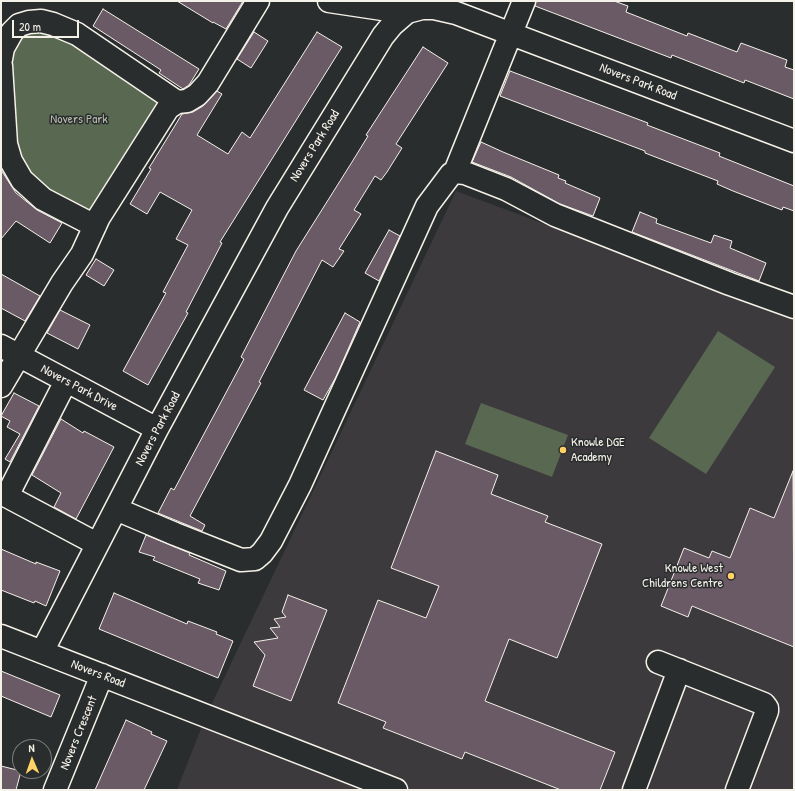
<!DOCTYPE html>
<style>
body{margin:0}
#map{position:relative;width:795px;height:791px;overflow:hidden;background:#2a2d2e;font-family:"Patrick Hand",sans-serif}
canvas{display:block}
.frame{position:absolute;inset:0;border:2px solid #f4f1e8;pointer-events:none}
.north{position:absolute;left:12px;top:739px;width:40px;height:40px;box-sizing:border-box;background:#2a2d2e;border:1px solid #7b7b78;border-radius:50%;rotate:358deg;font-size:11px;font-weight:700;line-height:16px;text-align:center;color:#f4f1e8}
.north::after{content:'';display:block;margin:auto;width:14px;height:18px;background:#ffd166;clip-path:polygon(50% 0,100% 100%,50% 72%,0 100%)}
.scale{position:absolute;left:12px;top:20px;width:67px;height:18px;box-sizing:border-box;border:2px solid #f4f1e8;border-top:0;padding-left:5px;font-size:12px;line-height:14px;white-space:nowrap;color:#f4f1e8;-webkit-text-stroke:3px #2a2d2e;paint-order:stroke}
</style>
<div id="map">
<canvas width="795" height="791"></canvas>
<div class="frame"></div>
<div class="north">N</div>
<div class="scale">20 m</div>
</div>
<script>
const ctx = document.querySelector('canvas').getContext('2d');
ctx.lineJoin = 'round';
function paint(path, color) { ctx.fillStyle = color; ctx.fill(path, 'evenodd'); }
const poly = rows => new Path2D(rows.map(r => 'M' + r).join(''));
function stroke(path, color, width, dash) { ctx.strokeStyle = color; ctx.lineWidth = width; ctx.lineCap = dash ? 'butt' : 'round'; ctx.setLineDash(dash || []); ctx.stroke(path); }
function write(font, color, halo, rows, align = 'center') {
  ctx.font = font + ' "Patrick Hand",sans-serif'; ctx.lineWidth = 3; ctx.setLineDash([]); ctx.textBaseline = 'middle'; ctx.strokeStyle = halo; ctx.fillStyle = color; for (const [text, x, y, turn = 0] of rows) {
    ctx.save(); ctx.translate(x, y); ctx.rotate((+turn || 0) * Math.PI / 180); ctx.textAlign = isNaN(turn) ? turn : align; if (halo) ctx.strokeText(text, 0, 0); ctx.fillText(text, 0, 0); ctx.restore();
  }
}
paint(poly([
 [456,191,794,317,794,790,177,790,206,716]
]), '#3d3a3e');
paint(poly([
 [24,30,62,34,159,102,95,214,49,194,25,167,20,153,14,122,10,57],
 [718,331,775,367,706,474,649,438],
 [481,403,568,435,552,477,465,444]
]), '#596851');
const building = poly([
 [177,1,243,1,226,29,213,22,213,23,177,1],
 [536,1,614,1,628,6,626,12,687,36,688,33,737,52,741,43,787,60,785,67,794,70,794,99,745,80,744,83,672,55,671,58,535,6,536,1],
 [103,9,199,69,189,85,183,89,159,73,161,70,93,26,103,9],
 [254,32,268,41,251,68,237,59,254,32],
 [317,32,342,47,220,242,222,243,186,312,188,313,148,385,123,371,166,293,163,292,188,245,176,239,192,210,160,192,147,214,130,204,151,169,149,168,182,114,193,112,203,106,217,91,222,94,197,135,228,154,242,132,250,138,317,32],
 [423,47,448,63,396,144,402,148,387,172,381,180,375,176,354,210,361,214,339,249,344,251,333,267,322,260,259,382,261,383,190,516,205,525,202,531,158,513,171,488,174,490,244,359,241,357,296,251,352,162,368,136,366,135,423,47],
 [510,71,648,123,647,125,720,153,719,156,794,186,794,211,783,207,782,210,733,191,717,184,718,181,645,153,645,151,500,96,510,71],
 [481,142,503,152,559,175,558,178,566,181,565,183,600,198,593,216,560,204,511,177,472,162,481,142],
 [1,170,16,193,37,210,62,223,50,243,16,221,1,239,1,170],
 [640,212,657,219,656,223,711,243,714,235,732,241,730,248,766,263,759,281,632,232,640,212],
 [389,230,400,236,379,281,365,273,389,230],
 [96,259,114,270,104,286,86,275,96,259],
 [1,274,40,296,25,321,1,308,1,274],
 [60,310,90,325,78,349,47,333,60,310],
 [345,313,360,322,336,377,323,400,304,390,345,313],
 [14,393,39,406,10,462,5,459,20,434,7,427,10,421,1,416,14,393],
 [61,419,83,433,84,431,114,447,76,519,54,507,61,493,32,475,61,419],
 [436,451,498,475,491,494,548,516,545,522,602,544,557,658,509,639,485,701,615,752,600,790,561,790,465,752,462,759,383,728,386,722,338,703,378,600,426,618,439,586,391,568,436,451],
 [793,471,794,647,692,606,688,617,661,606,684,548,709,558,712,551,730,558,750,508,774,518,793,471],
 [146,535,190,553,189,555,226,571,219,590,198,583,200,579,153,560,155,557,139,552,146,535],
 [1,549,36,564,36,562,60,571,46,606,35,601,34,603,1,590,1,549],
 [114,593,187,624,188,621,217,632,216,634,233,641,218,678,99,629,114,593],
 [288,595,327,610,291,701,253,686,265,655,254,642,278,638,270,628,280,627,274,619,286,617,282,612,288,595],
 [1,671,60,695,51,717,1,696,1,671],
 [126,720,152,732,151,734,167,741,144,790,95,790,126,720],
 [1,766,21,771,16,790,1,790,1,766]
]);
paint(building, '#695a65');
stroke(building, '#f4f1e8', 1);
const minor = poly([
 [329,1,389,10,407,12],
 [1,59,3,48,12,32,19,25,29,22,41,21,53,24,77,34,177,102],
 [1,66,6,144,11,161,22,180,43,199,95,226],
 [455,172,524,1],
 [1,346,157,429],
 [1,386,62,283,82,254,99,217,168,108,177,102,187,101,197,95,208,83,258,1],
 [1,493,97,544],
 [7,496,66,381],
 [116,509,175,534,241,560,255,559,262,553,271,541,300,485,427,206,451,174,455,172,465,173,506,189,555,215,730,284,794,307],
 [1,636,396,790],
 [42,652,157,429,277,208,383,36,392,25,407,12,422,8,434,8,456,13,794,141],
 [658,662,764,704,767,708,767,711,737,790],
 [55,790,102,675],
 [634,790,679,670]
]);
stroke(minor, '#f4f1e8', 25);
stroke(minor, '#2a2d2e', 22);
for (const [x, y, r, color] of [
 [563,450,4,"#ffd166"],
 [731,576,4,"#ffd166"]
]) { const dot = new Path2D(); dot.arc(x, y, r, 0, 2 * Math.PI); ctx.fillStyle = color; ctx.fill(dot); stroke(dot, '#2a2d2e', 1.5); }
write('13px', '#f4f1e8', '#2a2d2e', [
 ["Novers Park Road",638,82,21],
 ["Novers Park Road",315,146,-58],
 ["Novers Park Drive",79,388,28],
 ["Novers Park Road",158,429,-62],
 ["Novers Road",98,674,21],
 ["Novers Crescent",79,733,-68]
]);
write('13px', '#b6baac', '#2a2d2e', [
 ["Novers Park",79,120]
]);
write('13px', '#f4f1e8', '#2a2d2e', [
 ["Knowle DGE",571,443],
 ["Academy",571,458],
 ["Knowle West",723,569,"right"],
 ["Childrens Centre",723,584,"right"]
], 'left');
</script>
